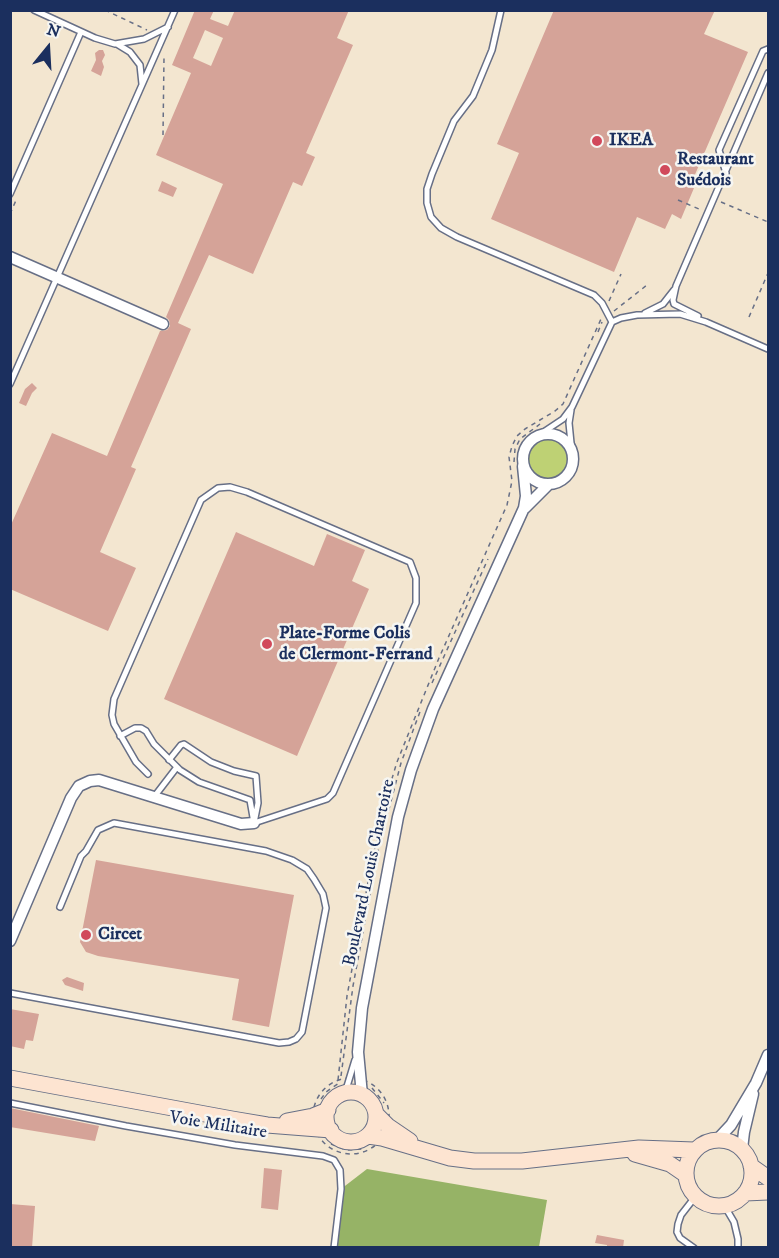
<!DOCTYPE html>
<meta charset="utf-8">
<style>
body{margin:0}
#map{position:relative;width:779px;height:1258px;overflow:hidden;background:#f3e6d0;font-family:"IM FELL DW Pica",serif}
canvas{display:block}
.frame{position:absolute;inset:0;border:12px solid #1b2f5e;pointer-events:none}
.north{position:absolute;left:18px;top:18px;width:60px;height:60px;-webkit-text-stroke:4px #f6f6f2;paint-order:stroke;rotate:18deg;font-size:16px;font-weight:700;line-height:24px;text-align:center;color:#1b2f5e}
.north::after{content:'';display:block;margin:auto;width:21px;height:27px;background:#1b2f5e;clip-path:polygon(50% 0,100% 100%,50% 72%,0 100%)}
</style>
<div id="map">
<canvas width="779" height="1258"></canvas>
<div class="frame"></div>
<div class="north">N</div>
</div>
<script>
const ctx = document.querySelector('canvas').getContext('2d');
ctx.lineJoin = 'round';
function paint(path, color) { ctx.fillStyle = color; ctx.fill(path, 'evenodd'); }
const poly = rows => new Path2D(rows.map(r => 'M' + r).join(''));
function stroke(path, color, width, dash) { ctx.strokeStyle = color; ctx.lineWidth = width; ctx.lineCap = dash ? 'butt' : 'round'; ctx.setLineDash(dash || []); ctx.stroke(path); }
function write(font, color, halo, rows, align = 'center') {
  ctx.font = font + ' "IM FELL DW Pica",serif'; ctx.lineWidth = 5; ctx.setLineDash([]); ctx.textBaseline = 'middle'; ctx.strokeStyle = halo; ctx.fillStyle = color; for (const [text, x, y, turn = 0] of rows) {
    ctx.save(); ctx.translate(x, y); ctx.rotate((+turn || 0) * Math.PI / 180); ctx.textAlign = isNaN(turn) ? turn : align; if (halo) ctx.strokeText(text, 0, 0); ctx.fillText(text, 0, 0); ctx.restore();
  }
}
paint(poly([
 '527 459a21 21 0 1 1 42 0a21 21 0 1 1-42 0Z'
]), '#bed174');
paint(poly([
 [367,1169,547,1200,539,1247,334,1248,341,1189]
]), '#96b366');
paint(poly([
 [195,10,214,10,210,19,228,26,235,10,349,10,337,38,353,45,306,153,315,157,302,186,293,182,253,274,209,255,178,323,191,329,131,467,136,469,100,552,136,568,108,631,10,589,10,527,52,433,107,456,160,331,167,330,170,326,169,320,166,317,223,184,156,155,191,73,172,65],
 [205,30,223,38,211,66,193,58],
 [554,10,715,10,704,34,748,52,690,186,694,188,681,219,672,214,665,229,637,217,614,272,491,219,519,153,497,144],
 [99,50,103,50,105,55,102,61,104,67,101,76,91,71,96,60,95,53],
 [162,181,177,188,173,197,158,191],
 [32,383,37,388,32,393,26,406,19,403,25,389],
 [236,532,314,566,327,534,365,550,352,581,369,589,297,756,164,699],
 [96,860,294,895,269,1027,232,1020,239,979,98,956,86,952,80,942],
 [67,977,84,983,83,991,65,985,62,980],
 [10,1009,39,1014,33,1041,26,1040,24,1049,10,1046],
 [10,1108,99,1126,95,1141,10,1127],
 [264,1168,282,1170,278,1210,261,1208],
 [10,1204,35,1206,32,1248,10,1248],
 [597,1235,624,1240,623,1248,607,1248,607,1245,595,1243]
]), '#d5a398');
const service = poly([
 [34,10,95,38,115,44,144,39,168,27],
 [501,10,492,50,473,96,454,121,432,174,427,189,427,203,431,217,441,228,457,237,594,295,602,303,612,322],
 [117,44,130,52,140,65,142,84],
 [726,173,719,150,763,51,768,49],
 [10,194,81,32],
 [645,313,663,304,674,290],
 [698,316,674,304,673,300,676,286,768,73],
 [10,384,175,10],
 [571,410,569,423,572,453],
 [536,437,563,419,572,407,612,322,621,318,637,315,680,314,706,322,768,349],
 [120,736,135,728,141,728,146,731,154,744,180,770,199,782,250,800,254,823],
 [169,760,181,745,184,744,211,762,234,771,256,776,258,803,255,818],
 [148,774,136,762,114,724,112,715,114,699,201,500,218,488,230,487,247,492,410,562,416,578,416,603,333,793,327,799,254,823],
 [154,797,177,767],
 [10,993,279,1043,289,1042,296,1039,302,1032,326,908,323,894,314,879,307,869,292,860,266,851,114,823,98,830,86,851,81,856,60,907],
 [345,1093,355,1060],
 [10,1103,126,1126,235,1145,323,1156,334,1160,340,1170,341,1189,334,1248],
 [724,1205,734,1222,738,1239,738,1248],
 [694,1248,680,1238,677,1232,678,1224,681,1215,695,1197]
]);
const minor = poly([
 [10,257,163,324],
 '523 459a25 25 0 1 1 50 0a25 25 0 1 1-50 0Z',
 [525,508,548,485],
 [10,941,71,798,79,786,90,781,99,780,241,824,254,823],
 [362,1095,358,1052,362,1008,398,817,411,770,433,709,524,508,526,496,523,466],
 [717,1140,731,1125,756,1083,768,1055],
 [742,1149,744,1132,753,1094]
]);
const secondary = poly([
 [10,1078,232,1119,267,1125,331,1130],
 '326 1117a25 25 0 1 1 50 0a25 25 0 1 1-50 0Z',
 [376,1114,388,1126,410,1141],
 [287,1121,313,1116,328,1110],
 [368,1136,382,1138,450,1158,474,1161,522,1161,639,1148,694,1150],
 '686 1173a33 33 0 1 1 66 0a33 33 0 1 1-66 0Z',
 [635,1154,670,1164,686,1175],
 [751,1166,768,1178],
 [745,1193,768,1192]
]);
stroke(service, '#676f86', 8);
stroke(minor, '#676f86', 13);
stroke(secondary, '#676f86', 17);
stroke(poly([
 [105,10,147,30],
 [163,135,164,57],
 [678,200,699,209],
 [721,202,768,222],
 [10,214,17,198],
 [609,301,621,274],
 [614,311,647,285],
 [749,317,768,273],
 [598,332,602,322],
 [514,462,515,449,520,439,540,424],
 [432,683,488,559],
 [341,1076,353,986,378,851,401,763,421,709],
 '313 1116a38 38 0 1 1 76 0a38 38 0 1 1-76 0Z',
 [338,1080,347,996,372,861,384,805,397,762,439,658,507,505,512,481,509,457,512,446,517,436,525,429,555,411,563,404,601,319],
 [372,1088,384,1103],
 [321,1099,326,1092,339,1083],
 [331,1144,346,1150,363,1149]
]), '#676f86', 1.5, [4.5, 4.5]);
stroke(service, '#fff', 5);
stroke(minor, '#fff', 10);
stroke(secondary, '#fde4d1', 15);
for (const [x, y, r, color] of [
 [597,141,6,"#d1495b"],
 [665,170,6,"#d1495b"],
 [267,644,6,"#d1495b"],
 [86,935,6,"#d1495b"]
]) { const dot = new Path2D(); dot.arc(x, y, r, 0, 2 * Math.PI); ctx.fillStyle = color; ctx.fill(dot); stroke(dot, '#f6f6f2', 2); }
write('bold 18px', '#1b2f5e', '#f6f6f2', [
 ["IKEA",609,141],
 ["Restaurant",677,160],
 ["Suédois",677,181],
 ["Plate-Forme Colis",279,634],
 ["de Clermont-Ferrand",279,655],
 ["Circet",98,935]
], 'left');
write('18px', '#1b2f5e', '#f6f6f2', [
 ["Boulevard Louis Chartoire",370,873,-78],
 ["Voie Militaire",218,1126,9]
]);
</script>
